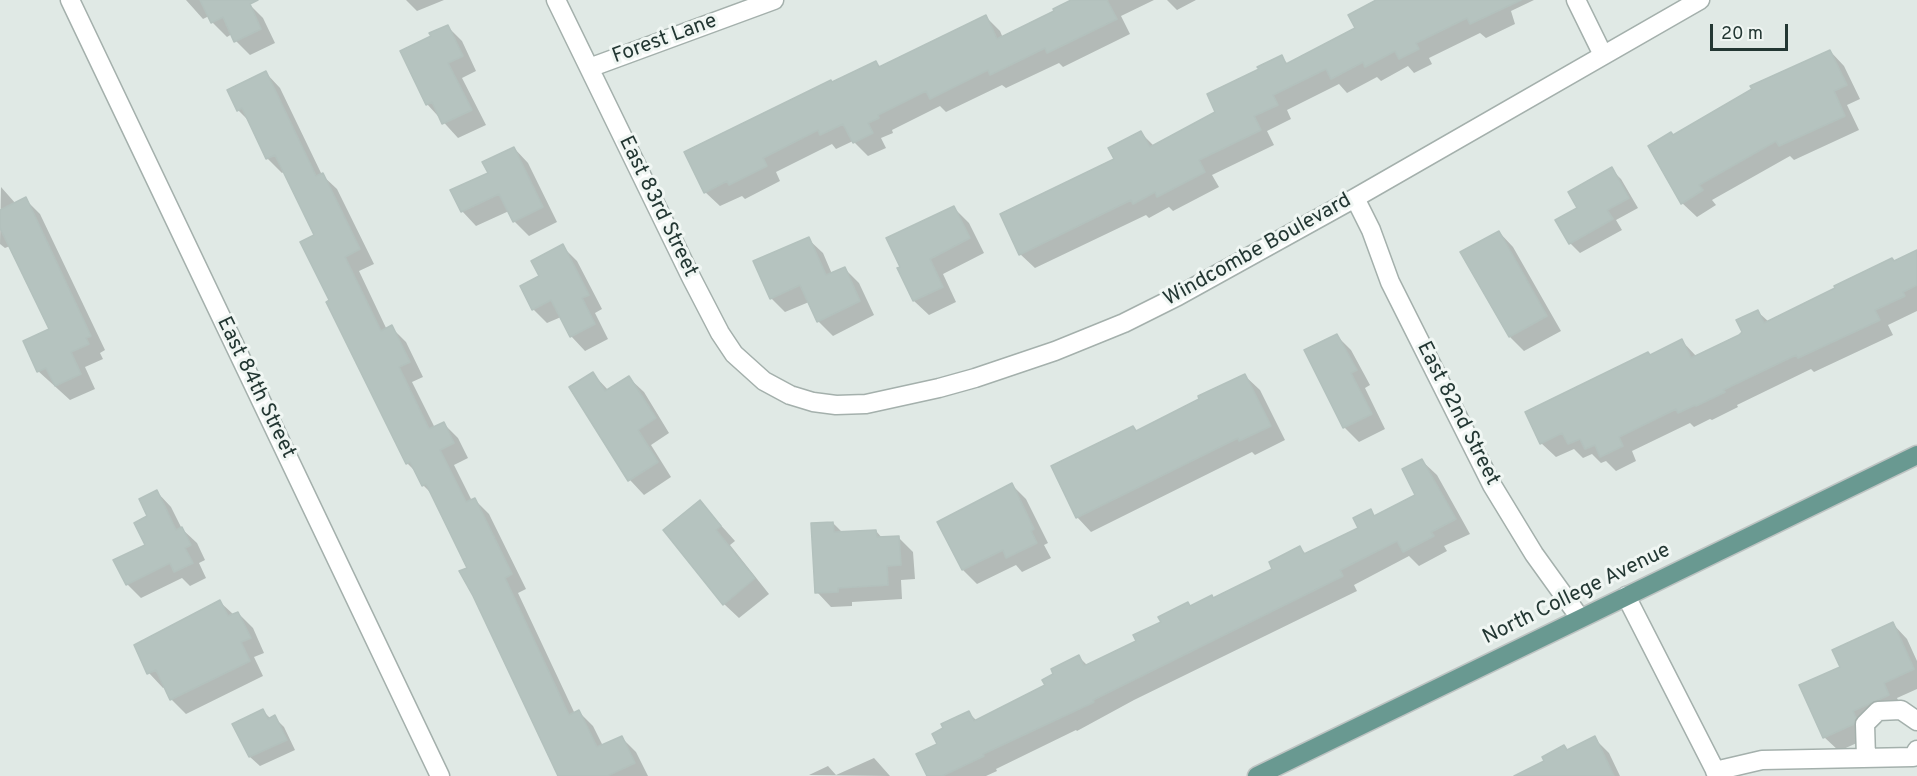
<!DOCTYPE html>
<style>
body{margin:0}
#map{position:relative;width:1917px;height:776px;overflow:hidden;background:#e0e9e5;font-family:Overpass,sans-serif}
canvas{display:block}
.scale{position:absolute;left:1710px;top:24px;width:78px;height:27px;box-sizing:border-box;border:3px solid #233733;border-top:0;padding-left:8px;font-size:18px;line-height:21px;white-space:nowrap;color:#233733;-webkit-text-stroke:4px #f0f6f3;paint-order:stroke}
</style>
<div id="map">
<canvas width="1917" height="776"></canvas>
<div class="scale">20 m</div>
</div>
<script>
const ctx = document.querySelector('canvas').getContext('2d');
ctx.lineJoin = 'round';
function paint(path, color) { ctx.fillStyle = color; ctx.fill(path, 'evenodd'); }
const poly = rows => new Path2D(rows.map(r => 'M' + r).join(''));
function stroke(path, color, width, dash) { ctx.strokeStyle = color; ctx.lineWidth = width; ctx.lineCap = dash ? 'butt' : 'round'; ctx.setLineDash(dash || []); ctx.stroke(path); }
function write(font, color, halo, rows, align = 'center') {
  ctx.font = font + ' Overpass,sans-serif'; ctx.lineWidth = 6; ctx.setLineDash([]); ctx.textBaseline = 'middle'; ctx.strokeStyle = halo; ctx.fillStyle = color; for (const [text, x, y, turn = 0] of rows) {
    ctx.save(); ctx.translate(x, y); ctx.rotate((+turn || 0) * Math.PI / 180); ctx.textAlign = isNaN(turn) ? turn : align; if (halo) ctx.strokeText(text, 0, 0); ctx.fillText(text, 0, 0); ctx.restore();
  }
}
paint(poly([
 [186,0,245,0,263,18,275,43,250,55,236,41,232,34,227,37,212,22,209,16,203,19],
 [406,0,444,0,417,11],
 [1073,0,1154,0,1121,16,1130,34,1063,67,1059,63,1006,88,1002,85,946,112,940,106,892,130,893,133,881,138,886,148,868,156,853,141,836,149,832,144,776,172,780,181,745,199,742,196,720,206,705,192,832,83,876,63,881,67,985,16,1000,31,1003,38,1056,12],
 [1167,0,1196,0,1177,10],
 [1387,0,1534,0,1511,11,1515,24,1486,38,1480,33,1429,58,1432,64,1414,73,1408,66,1381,81,1377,77,1347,93,1339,84,1287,110,1291,119,1267,131,1274,145,1212,175,1219,187,1173,211,1169,207,1149,218,1146,215,1035,268,1020,254,1116,160,1140,132,1154,146,1217,112,1261,70,1281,57,1288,64,1357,28],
 [447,26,462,41,476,71,462,78,486,125,458,138,427,104],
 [1830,51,1844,66,1860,99,1847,105,1859,130,1794,160,1790,156,1712,200,1716,205,1697,217,1682,203,1673,136],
 [266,73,280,88,322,175,337,189,374,264,359,271,387,330,391,327,406,342,423,377,412,382,435,428,444,424,458,438,468,458,454,465,472,501,475,500,489,514,526,589,518,593,575,714,579,712,593,726,603,746,621,737,636,752,648,776,560,776,469,568,433,495,423,485,418,474,407,463,331,301,316,236,285,171,282,173,267,158,250,122,238,110],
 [514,148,528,163,557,222,529,236,514,221,509,211,476,226,462,211,490,174],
 [1611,169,1621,179,1638,208,1616,220,1622,230,1580,253,1570,243,1579,208],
 [1,187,16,204,25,199,40,214,105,350,100,353,103,359,85,367,95,389,70,400,38,371,51,330,10,246,5,248,0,244],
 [954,208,969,223,984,253,943,274,956,302,929,315,914,301,899,269],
 [1499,232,1513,247,1561,331,1524,351,1510,337,1462,253],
 [808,239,823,253,832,274,845,269,859,283,874,315,833,336,818,321,809,302,785,312,771,298],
 [562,246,577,261,602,309,595,313,608,339,585,351,571,336,561,317,547,323,533,309],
 [1917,252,1917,311,1888,325,1893,335,1814,372,1811,369,1737,405,1738,407,1712,420,1710,419,1694,427,1690,423,1632,451,1636,461,1616,471,1606,461,1601,463,1592,454,1583,458,1574,449,1556,457,1541,443,1650,356,1682,341,1696,356,1739,337,1758,312,1769,322],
 [1336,335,1351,350,1370,385,1365,388,1385,429,1359,442,1344,427],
 [593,374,609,391,629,378,644,392,669,433,651,445,671,477,644,495,630,480,571,387],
 [1245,376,1260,390,1285,440,1255,455,1252,452,1091,532,1077,517,1137,432],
 [1422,461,1437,475,1470,534,1444,546,1447,551,1419,566,1409,556,1354,585,1357,591,1134,700,1077,731,1076,730,996,769,997,771,986,776,928,776,939,745,968,712,977,721,1047,686,1079,657,1088,666,1138,641,1190,607,1214,599,1274,569,1300,548,1306,554,1360,528,1371,511,1376,517,1417,495],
 [1011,484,1026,499,1048,543,1044,545,1051,558,1022,572,1016,565,977,584,963,570,939,522],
 [157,492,171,507,182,529,197,543,205,560,199,563,206,578,190,586,182,578,141,598,127,584,147,545,149,517],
 [700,502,735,541,730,545,769,594,739,618,724,604],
 [833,523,843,533,876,531,883,539,898,537,913,552,915,579,901,580,902,599,852,602,852,606,831,607,817,592],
 [220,602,234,615,238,613,253,628,264,653,254,657,263,676,186,714,171,699,165,687,163,688,149,673,136,646],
 [1893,624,1907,639,1917,661,1917,689,1897,698,1903,710,1867,726,1868,738,1839,751,1824,737,1842,668],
 [263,711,271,719,274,717,284,727,295,750,260,766,250,757,234,724],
 [1594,738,1609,753,1620,776,1518,776],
 [874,758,890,776,809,775,828,766,836,775]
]), '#0003');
const building = poly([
 [200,0,258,0,250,4,261,29,234,42,223,17,211,23,200,0],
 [1071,0,1107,0,1117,19,1047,53,1045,48,990,75,988,70,930,99,926,91,878,115,879,118,868,123,873,133,853,143,843,124,820,135,818,130,763,158,767,166,729,185,727,181,704,193,684,152,831,80,832,82,876,61,879,67,986,15,997,39,1054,11,1053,9,1071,0],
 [1376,0,1521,0,1470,24,1467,18,1416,43,1419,49,1399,59,1395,51,1365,67,1363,62,1331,79,1326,69,1273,95,1278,105,1254,116,1261,130,1199,160,1205,172,1157,197,1155,192,1133,204,1131,200,1019,255,1000,214,1114,159,1108,148,1141,131,1150,147,1215,112,1207,94,1259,69,1257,67,1282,55,1286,64,1355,28,1348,15,1376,0],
 [448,25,463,56,448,63,472,110,442,124,432,102,426,105,400,51,431,36,429,33,448,25],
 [1830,50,1847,85,1834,91,1845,116,1779,146,1776,141,1699,185,1703,190,1681,204,1648,146,1671,132,1673,135,1752,89,1750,86,1830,50],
 [266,71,316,176,323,173,360,249,345,257,381,331,392,325,410,362,399,367,429,429,444,422,454,443,440,450,466,502,475,498,512,574,505,578,569,715,579,710,597,747,622,736,635,763,607,776,558,776,473,596,459,571,467,568,426,484,422,486,410,462,406,464,326,302,329,300,300,242,314,235,275,155,266,159,242,108,237,111,227,90,266,71],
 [514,147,543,207,513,222,499,194,461,212,450,190,488,173,482,162,514,147],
 [1612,167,1629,198,1607,210,1613,219,1569,244,1555,220,1577,208,1568,192,1612,167],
 [26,197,91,336,86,338,89,344,71,352,81,374,55,386,46,368,37,372,23,341,49,329,0,228,0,210,26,197],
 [954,206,970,238,930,259,943,287,913,301,897,268,900,267,886,238,954,206],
 [1499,231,1547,316,1509,337,1460,252,1499,231],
 [809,237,826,275,845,267,860,301,817,322,800,285,770,299,753,261,809,237],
 [563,244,589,295,582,298,595,324,570,337,551,300,532,310,520,286,539,276,531,261,563,244],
 [1917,250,1917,285,1903,292,1905,296,1875,310,1880,320,1798,358,1796,355,1723,390,1725,392,1696,406,1695,405,1678,413,1676,409,1619,437,1623,446,1600,457,1595,445,1585,449,1580,439,1568,444,1562,433,1540,444,1525,412,1648,352,1650,355,1682,339,1691,358,1739,335,1742,332,1736,320,1758,310,1764,323,1835,288,1834,286,1892,258,1894,261,1917,250],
 [1337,334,1357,370,1351,373,1372,414,1343,428,1304,350,1337,334],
 [593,372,605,391,629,376,656,418,638,430,658,462,628,481,569,387,593,372],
 [1245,374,1271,426,1239,441,1238,438,1076,518,1051,466,1133,426,1136,431,1199,399,1198,396,1245,374],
 [1422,459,1456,519,1431,532,1434,536,1403,552,1397,541,1340,570,1343,576,1093,700,1094,702,983,754,984,756,942,776,927,776,916,754,937,744,932,734,943,728,941,724,969,711,974,721,1045,685,1042,680,1053,674,1051,669,1079,655,1084,666,1136,641,1133,635,1161,622,1158,617,1188,602,1190,606,1212,595,1213,598,1272,569,1269,562,1300,546,1304,554,1358,528,1353,518,1371,509,1374,516,1415,495,1402,469,1422,459],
 [1012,483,1034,529,1031,531,1037,543,1006,558,1003,550,962,570,937,522,1012,483],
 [157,490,176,530,182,527,191,545,185,548,193,563,174,572,170,563,126,585,113,560,145,545,134,523,147,516,139,499,157,490],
 [700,500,721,526,716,530,755,578,723,605,663,530,700,500],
 [833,522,834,532,876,530,877,537,899,536,901,565,887,566,888,585,838,588,838,592,815,593,811,523,833,522],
 [220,600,228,616,238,612,251,638,241,642,250,661,170,700,156,670,147,674,134,645,220,600],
 [1893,622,1914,669,1884,683,1889,695,1853,711,1856,718,1854,724,1823,738,1799,685,1840,667,1832,650,1893,622],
 [263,709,268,719,275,715,287,740,249,757,232,724,263,709],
 [1595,736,1614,776,1514,776,1544,761,1542,757,1564,745,1567,750,1595,736]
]);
paint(building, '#b5c3bf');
stroke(building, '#b3c1bd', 1.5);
const minor = poly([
 [70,0,440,776],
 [556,0,691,277,720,333,734,354,764,381,790,395,813,402,836,405,866,404,939,388,975,378,1055,351,1124,323,1178,296,1355,198,1700,0],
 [1576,0,1603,55],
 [589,68,774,0],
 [1355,198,1371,230,1390,282,1492,485,1534,554,1580,618],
 [1626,596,1718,776],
 [1866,758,1865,724,1878,711,1901,710,1917,721],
 [1715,771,1762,760,1913,757,1917,750]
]);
const major = poly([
 [1257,776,1917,455]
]);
stroke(minor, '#a4b0ac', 21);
stroke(major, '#bdc3c2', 21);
stroke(minor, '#fff', 18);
stroke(major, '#699991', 18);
write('21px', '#233733', '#f0f6f3', [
 ["Forest Lane",665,40,-20],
 ["East 83rd Street",657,207,64],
 ["Windcombe Boulevard",1258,251,-29],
 ["East 84th Street",255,388,64],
 ["East 82nd Street",1457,414,63],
 ["North College Avenue",1577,595,-26]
]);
</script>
